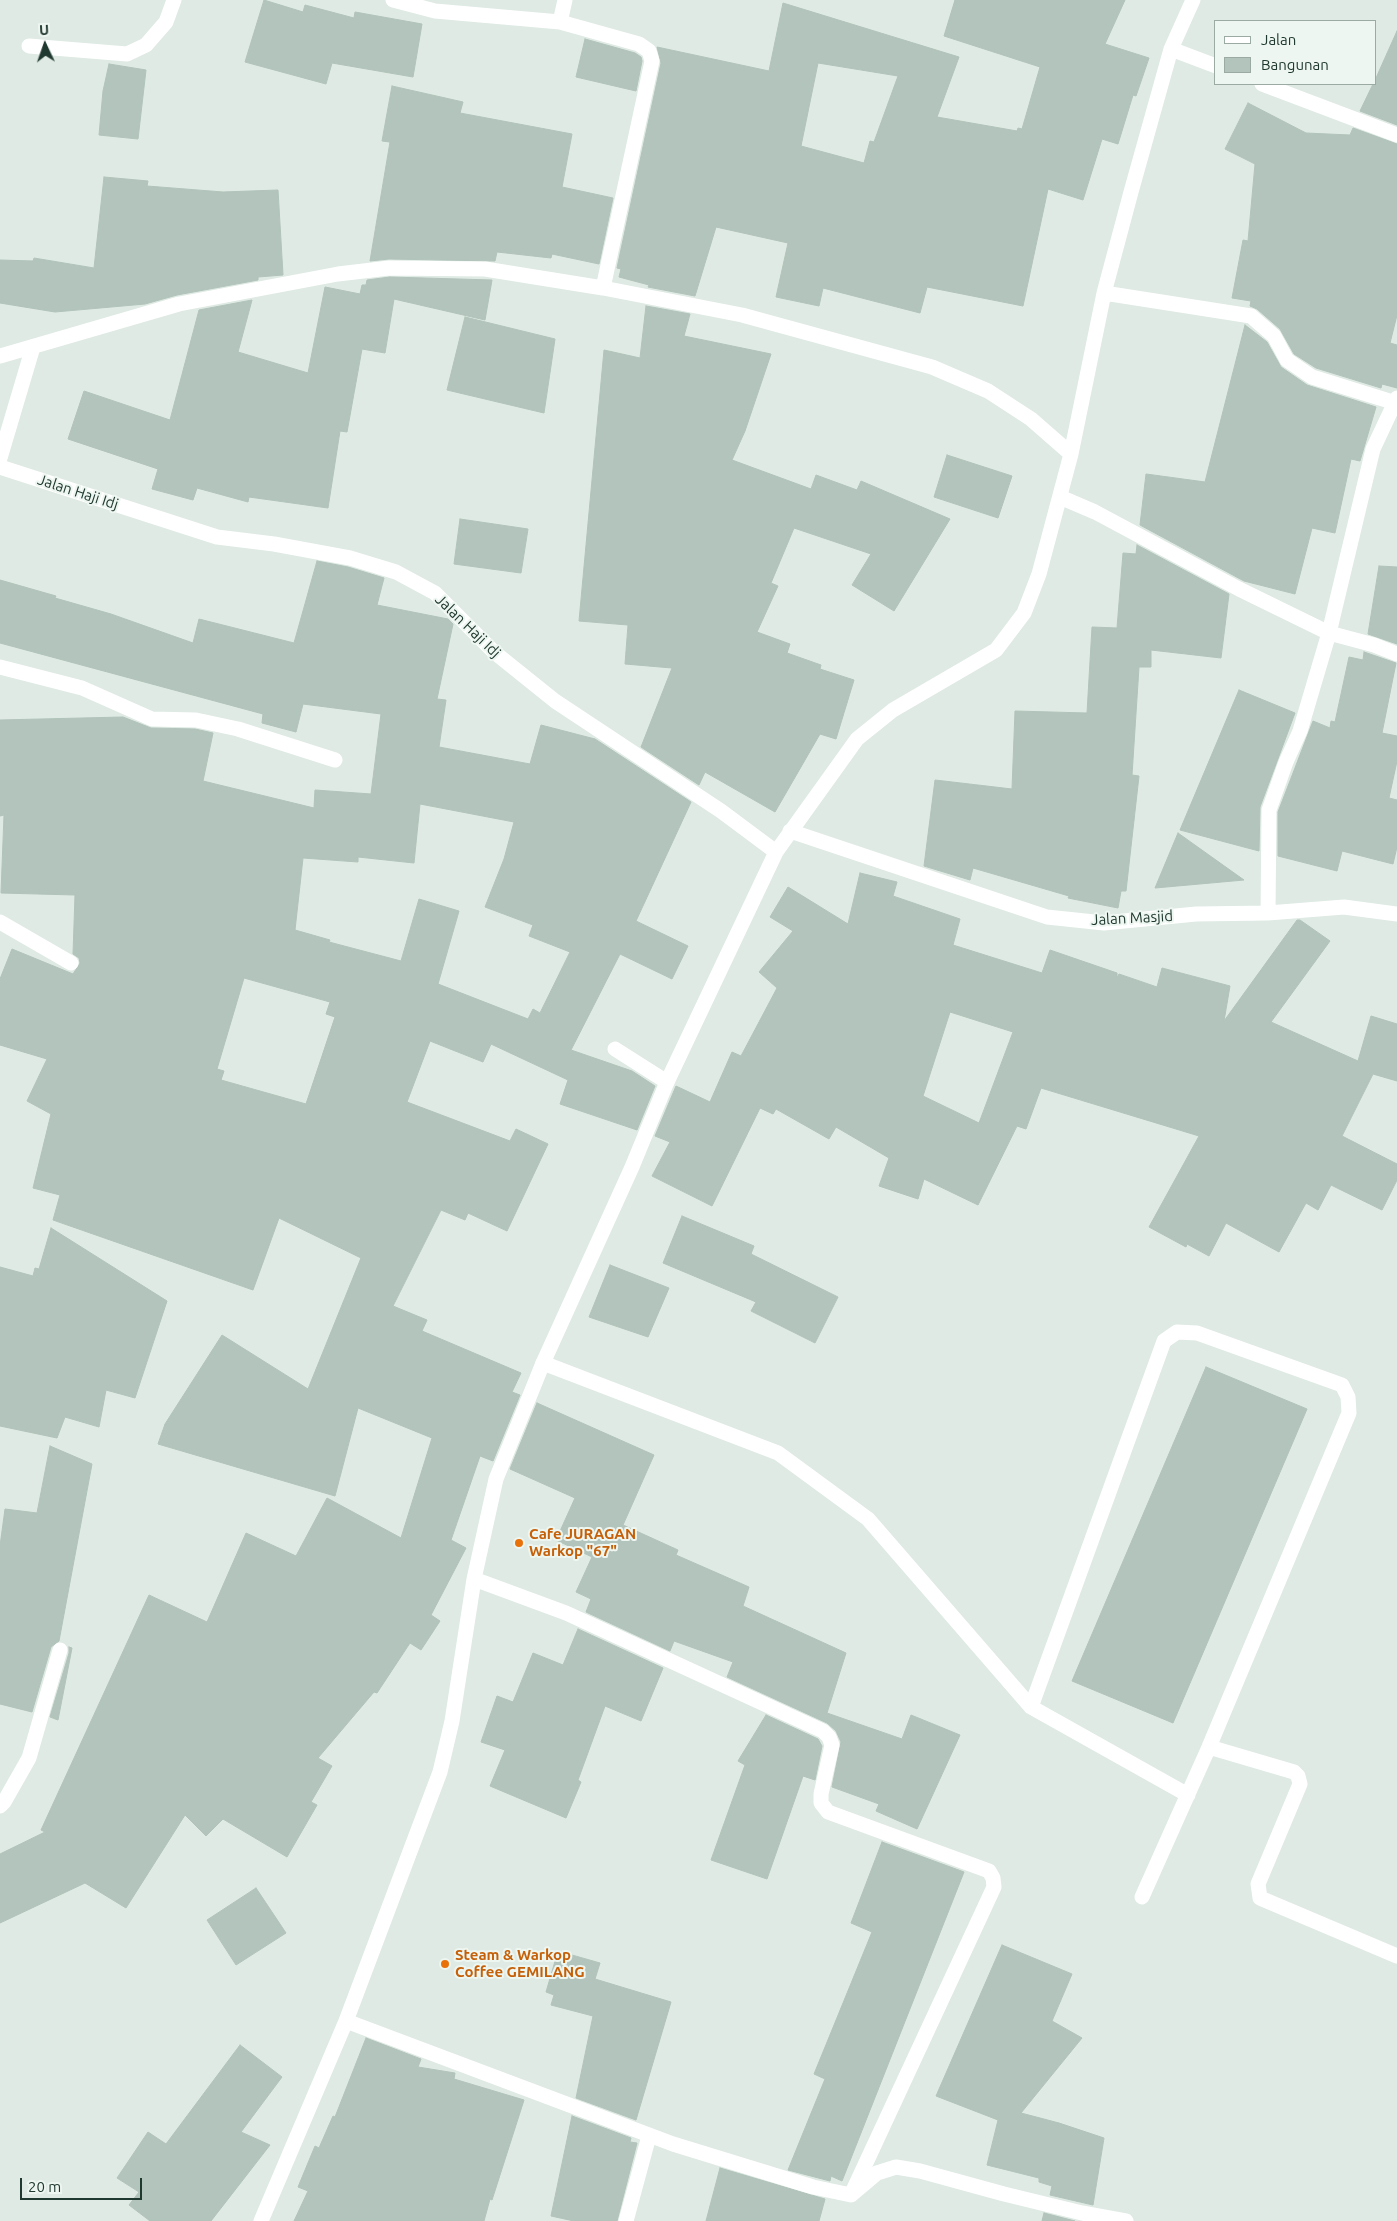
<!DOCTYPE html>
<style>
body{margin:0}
#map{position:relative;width:1397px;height:2221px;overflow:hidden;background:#deeae3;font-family:Ubuntu,sans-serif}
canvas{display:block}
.legend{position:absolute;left:1214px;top:20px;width:162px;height:65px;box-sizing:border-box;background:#eef6f1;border:1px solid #9caaa4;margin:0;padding:6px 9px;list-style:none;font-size:15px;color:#203930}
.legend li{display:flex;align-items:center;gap:10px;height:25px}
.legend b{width:25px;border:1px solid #9caaa4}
.north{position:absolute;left:20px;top:20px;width:50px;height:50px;-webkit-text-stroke:4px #eef6f1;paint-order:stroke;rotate:357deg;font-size:14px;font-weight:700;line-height:20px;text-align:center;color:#203930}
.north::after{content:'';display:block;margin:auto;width:18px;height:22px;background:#203930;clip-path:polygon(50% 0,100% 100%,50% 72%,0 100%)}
.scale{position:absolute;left:20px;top:2178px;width:122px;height:22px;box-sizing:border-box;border:2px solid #203930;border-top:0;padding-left:6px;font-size:15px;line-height:18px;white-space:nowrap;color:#203930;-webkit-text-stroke:4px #eef6f1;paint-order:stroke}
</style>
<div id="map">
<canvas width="1397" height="2221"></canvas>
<ul class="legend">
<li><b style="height:6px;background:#fff"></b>Jalan</li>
<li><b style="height:14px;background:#b3c4bc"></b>Bangunan</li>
</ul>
<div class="north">U</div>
<div class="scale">20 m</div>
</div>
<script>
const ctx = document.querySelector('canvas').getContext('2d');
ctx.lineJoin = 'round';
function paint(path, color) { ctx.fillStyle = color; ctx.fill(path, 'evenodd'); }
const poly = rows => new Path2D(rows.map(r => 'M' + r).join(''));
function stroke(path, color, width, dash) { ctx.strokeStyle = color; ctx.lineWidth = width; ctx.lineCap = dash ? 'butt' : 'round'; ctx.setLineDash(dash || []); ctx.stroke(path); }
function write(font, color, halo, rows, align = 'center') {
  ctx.font = font + ' Ubuntu,sans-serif'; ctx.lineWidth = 4; ctx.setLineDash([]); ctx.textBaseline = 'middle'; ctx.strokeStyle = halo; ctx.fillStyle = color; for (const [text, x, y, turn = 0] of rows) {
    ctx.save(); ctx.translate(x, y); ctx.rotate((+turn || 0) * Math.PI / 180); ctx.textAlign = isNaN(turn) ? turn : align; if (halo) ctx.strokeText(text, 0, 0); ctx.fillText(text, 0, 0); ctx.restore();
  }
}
const building = poly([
 [264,0,303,12,305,5,354,18,355,12,422,24,413,77,332,63,326,84,245,62,264,0],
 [955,0,1125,0,1105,44,1149,58,1136,96,1133,95,1118,144,1102,139,1083,200,1048,189,1023,306,927,287,920,313,823,288,819,306,776,297,788,243,716,227,695,296,648,287,649,285,619,277,621,269,617,268,661,63,657,47,769,71,783,3,959,57,937,117,1017,131,1018,128,1022,129,1040,67,944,36,955,0],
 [818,63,898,76,874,142,870,141,864,163,801,146,818,63],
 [1397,31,1397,125,1360,111,1373,84,1376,84,1376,78,1397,31],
 [585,39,635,53,641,57,642,61,636,91,576,77,585,39],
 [109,64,146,70,138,139,99,135,103,91,109,64],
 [392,86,463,102,460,113,572,134,562,187,613,198,599,264,552,254,551,258,497,252,495,261,389,259,370,261,390,142,382,141,392,86],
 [1248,103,1306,133,1350,135,1353,128,1397,144,1397,315,1390,343,1397,345,1397,388,1382,384,1381,388,1316,368,1294,354,1280,329,1257,309,1250,306,1251,301,1232,298,1243,240,1248,241,1255,164,1225,149,1248,103],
 [104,177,148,181,147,186,223,192,278,190,283,275,258,277,258,280,177,295,145,304,55,312,0,303,0,260,33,261,34,258,94,268,104,177],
 [390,277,492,280,485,320,394,299,385,353,362,349,347,432,340,431,328,508,249,497,248,502,197,488,193,500,152,489,158,469,68,439,84,391,170,420,199,310,252,300,238,352,308,373,325,287,360,294,362,285,366,285,367,280,390,277],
 [646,306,690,314,684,336,771,354,745,431,732,460,811,489,816,475,857,490,861,481,950,519,894,611,852,585,871,554,794,528,771,583,778,586,757,632,790,644,787,653,821,665,820,669,854,680,836,739,820,734,775,812,705,772,699,785,641,747,672,668,625,664,628,625,579,621,604,350,640,358,646,306],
 [465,317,555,339,544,413,447,390,465,317],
 [1245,325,1267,342,1281,367,1307,385,1376,407,1360,461,1351,459,1335,533,1312,528,1295,594,1244,581,1140,525,1146,474,1205,482,1245,325],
 [947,455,1012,476,998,518,934,497,947,455],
 [460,519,528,529,521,573,454,564,460,519],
 [1137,545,1229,594,1221,658,1151,650,1151,667,1139,667,1132,775,1139,776,1126,891,1121,891,1118,908,1068,898,1069,896,973,868,970,880,924,866,935,780,1012,789,1015,711,1087,713,1092,627,1117,628,1123,553,1136,554,1137,545],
 [317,561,348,567,384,578,377,605,448,619,453,624,437,699,446,700,439,747,530,764,541,725,595,739,691,802,636,921,688,946,672,979,620,954,571,1050,632,1071,655,1086,637,1130,560,1104,568,1080,491,1044,483,1062,430,1041,407,1102,510,1141,516,1129,548,1144,507,1231,468,1213,465,1220,441,1210,393,1306,427,1320,422,1331,521,1373,512,1392,520,1395,493,1461,480,1456,451,1540,466,1548,431,1615,440,1621,421,1650,410,1643,377,1693,374,1692,318,1758,332,1766,311,1802,317,1805,287,1857,223,1819,206,1836,185,1815,126,1908,85,1883,0,1923,0,1854,45,1832,41,1830,149,1595,207,1622,246,1533,296,1556,327,1498,401,1538,432,1438,358,1408,335,1496,158,1444,165,1424,222,1335,308,1389,361,1258,279,1218,253,1290,53,1220,60,1195,33,1188,51,1114,27,1101,47,1059,0,1045,0,979,12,949,73,974,80,963,79,958,73,954,75,895,1,893,4,815,0,816,0,720,123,717,151,728,195,729,213,733,203,781,314,808,315,790,371,794,381,714,303,704,296,732,262,723,263,714,0,643,0,580,56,596,55,598,111,614,193,643,199,619,294,643,317,561],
 [420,804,514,822,504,859,485,907,533,925,529,936,570,952,540,1013,533,1009,528,1019,438,984,459,911,419,899,401,961,329,942,330,940,295,930,303,858,358,862,358,857,414,863,420,804],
 [244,978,330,1002,326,1014,335,1017,306,1104,221,1080,224,1071,217,1069,244,978],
 [1379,566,1397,567,1397,644,1368,634,1379,566],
 [1364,652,1396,663,1382,733,1397,736,1397,761,1389,798,1397,800,1397,847,1393,864,1342,851,1337,871,1278,856,1278,812,1313,721,1330,728,1331,721,1335,722,1349,657,1363,660,1364,652],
 [1239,690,1295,713,1260,807,1259,851,1180,830,1239,690],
 [1178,833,1244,880,1155,888,1178,833],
 [860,873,897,882,893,896,960,919,953,945,1042,973,1050,950,1117,973,1117,978,1119,974,1157,987,1162,968,1230,986,1224,1021,1297,920,1300,920,1330,941,1271,1022,1358,1061,1371,1016,1397,1024,1397,1081,1373,1074,1342,1136,1397,1164,1397,1180,1382,1210,1331,1185,1318,1210,1306,1203,1279,1252,1226,1223,1209,1256,1187,1244,1186,1247,1149,1227,1199,1136,1041,1088,1026,1129,1017,1126,978,1205,924,1179,918,1199,879,1186,889,1158,836,1127,829,1139,776,1109,773,1114,760,1108,712,1206,652,1176,670,1142,655,1136,676,1086,710,1102,732,1052,741,1056,777,988,759,972,793,931,770,917,788,887,848,924,860,873],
 [950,1012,1013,1032,979,1123,923,1096,950,1012],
 [682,1216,754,1246,751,1254,838,1297,815,1343,751,1311,756,1302,663,1263,682,1216],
 [51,1228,167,1301,135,1398,106,1390,99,1427,65,1417,57,1438,0,1426,0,1267,33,1276,35,1268,39,1269,51,1228],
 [610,1265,669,1288,648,1337,589,1317,610,1265],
 [1206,1367,1307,1409,1173,1723,1072,1681,1206,1367],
 [537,1403,654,1455,623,1525,678,1550,676,1555,749,1587,743,1606,846,1653,827,1713,902,1739,911,1715,960,1735,917,1829,876,1811,879,1804,832,1787,841,1742,836,1731,827,1723,727,1677,733,1662,674,1641,670,1651,586,1612,591,1599,576,1592,592,1557,556,1540,575,1498,510,1469,537,1403],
 [50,1446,92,1464,59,1641,51,1647,32,1712,0,1704,0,1546,5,1509,37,1513,50,1446],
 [578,1629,663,1668,641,1721,605,1706,578,1780,581,1782,566,1818,490,1786,505,1750,481,1742,497,1696,513,1702,533,1653,563,1665,578,1629],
 [69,1647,72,1648,58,1720,50,1717,69,1653,69,1647],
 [766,1715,818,1739,822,1746,815,1780,803,1776,767,1879,711,1860,745,1765,738,1761,766,1715],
 [882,1842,964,1872,842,2181,831,2176,830,2181,788,2170,825,2079,814,2074,872,1932,851,1923,882,1842],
 [256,1888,286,1933,236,1965,207,1920,256,1888],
 [1002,1945,1072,1974,1052,2021,1082,2038,1021,2113,1059,2123,1104,2138,1093,2205,1050,2195,1052,2186,1039,2182,1039,2178,987,2165,998,2120,936,2096,1002,1945],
 [558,1951,600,1963,595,1979,671,2002,636,2120,576,2098,593,2016,551,2005,554,1995,546,1992,558,1951],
 [366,2038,421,2059,418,2067,455,2073,454,2079,524,2100,492,2200,490,2199,484,2221,294,2221,308,2191,298,2187,315,2146,319,2148,333,2116,335,2117,366,2038],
 [240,2045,282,2077,241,2132,270,2145,211,2221,150,2221,129,2205,139,2192,117,2178,148,2132,166,2144,240,2045],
 [572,2116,631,2138,630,2142,637,2143,617,2221,574,2221,551,2216,572,2116],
 [720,2168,825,2199,819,2221,706,2221,720,2168],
 [1044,2213,1075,2221,1042,2221,1044,2213]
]);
paint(building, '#b3c4bc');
stroke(building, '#b1c3ba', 1);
stroke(poly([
 [615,1049,667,1082],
 [543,1363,778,1453,868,1519,1031,1707,1188,1795],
 [1031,1707,1164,1341,1177,1332,1197,1333,1342,1385,1348,1397,1349,1413,1209,1747,1142,1897],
 [1209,1747,1294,1772,1298,1776,1300,1784,1258,1884,1260,1898,1397,1956]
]), '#fff', 15);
stroke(poly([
 [393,0,435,11,560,22,639,44,649,51,652,61,603,288],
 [560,22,565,0],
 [29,46,127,54,146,45,166,22,174,0],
 [1171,49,1216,66],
 [1262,84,1397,135],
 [1104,293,1251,316,1274,336,1287,360,1312,377,1396,403],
 [0,356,179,304,338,274,389,268,485,269,603,288,742,315,932,367,988,391,1031,419,1071,454],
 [0,458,33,347],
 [0,467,217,537,274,544,350,558,396,572,435,593,494,652,555,701,721,811,776,852],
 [1060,497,1095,512,1239,589,1329,633,1374,645,1397,654],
 [0,667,82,688,152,719,196,720,238,729,335,760],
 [790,831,1047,917,1104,923,1196,914,1268,913,1344,907,1397,914],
 [1268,913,1269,810,1286,762,1300,731,1329,633,1373,449,1397,398],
 [0,922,71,963],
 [474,1579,566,1613,823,1731,829,1737,832,1745,821,1794,821,1803,828,1812,989,1871,993,1878,994,1887,851,2195],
 [0,1806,4,1802,29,1758,60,1650],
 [346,2021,673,2144,813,2187,851,2195,877,2173,896,2167,920,2171,1004,2194,1082,2213,1126,2221],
 [261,2221,346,2021,440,1772,452,1721,474,1579,496,1479,543,1363,632,1167,667,1082,776,852,857,739,893,710,996,650,1024,613,1039,574,1071,454,1104,293,1131,192,1171,49,1193,0],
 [626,2221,649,2136]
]), '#fff', 15);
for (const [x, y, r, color] of [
 [519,1543,5,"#e8710a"],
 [445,1964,5,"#e8710a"]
]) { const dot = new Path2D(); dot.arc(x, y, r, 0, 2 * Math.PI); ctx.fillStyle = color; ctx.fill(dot); stroke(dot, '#eef6f1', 2); }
write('15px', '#203930', '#eef6f1', [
 ["Jalan Haji Idj",78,492,18],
 ["Jalan Haji Idj",468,626,44],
 ["Jalan Masjid",1132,918,-3]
]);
write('bold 15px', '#c56008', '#eef6f1', [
 ["Cafe JURAGAN",529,1534],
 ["Warkop \"67\"",529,1551],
 ["Steam & Warkop",455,1955],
 ["Coffee GEMILANG",455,1972]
], 'left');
</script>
